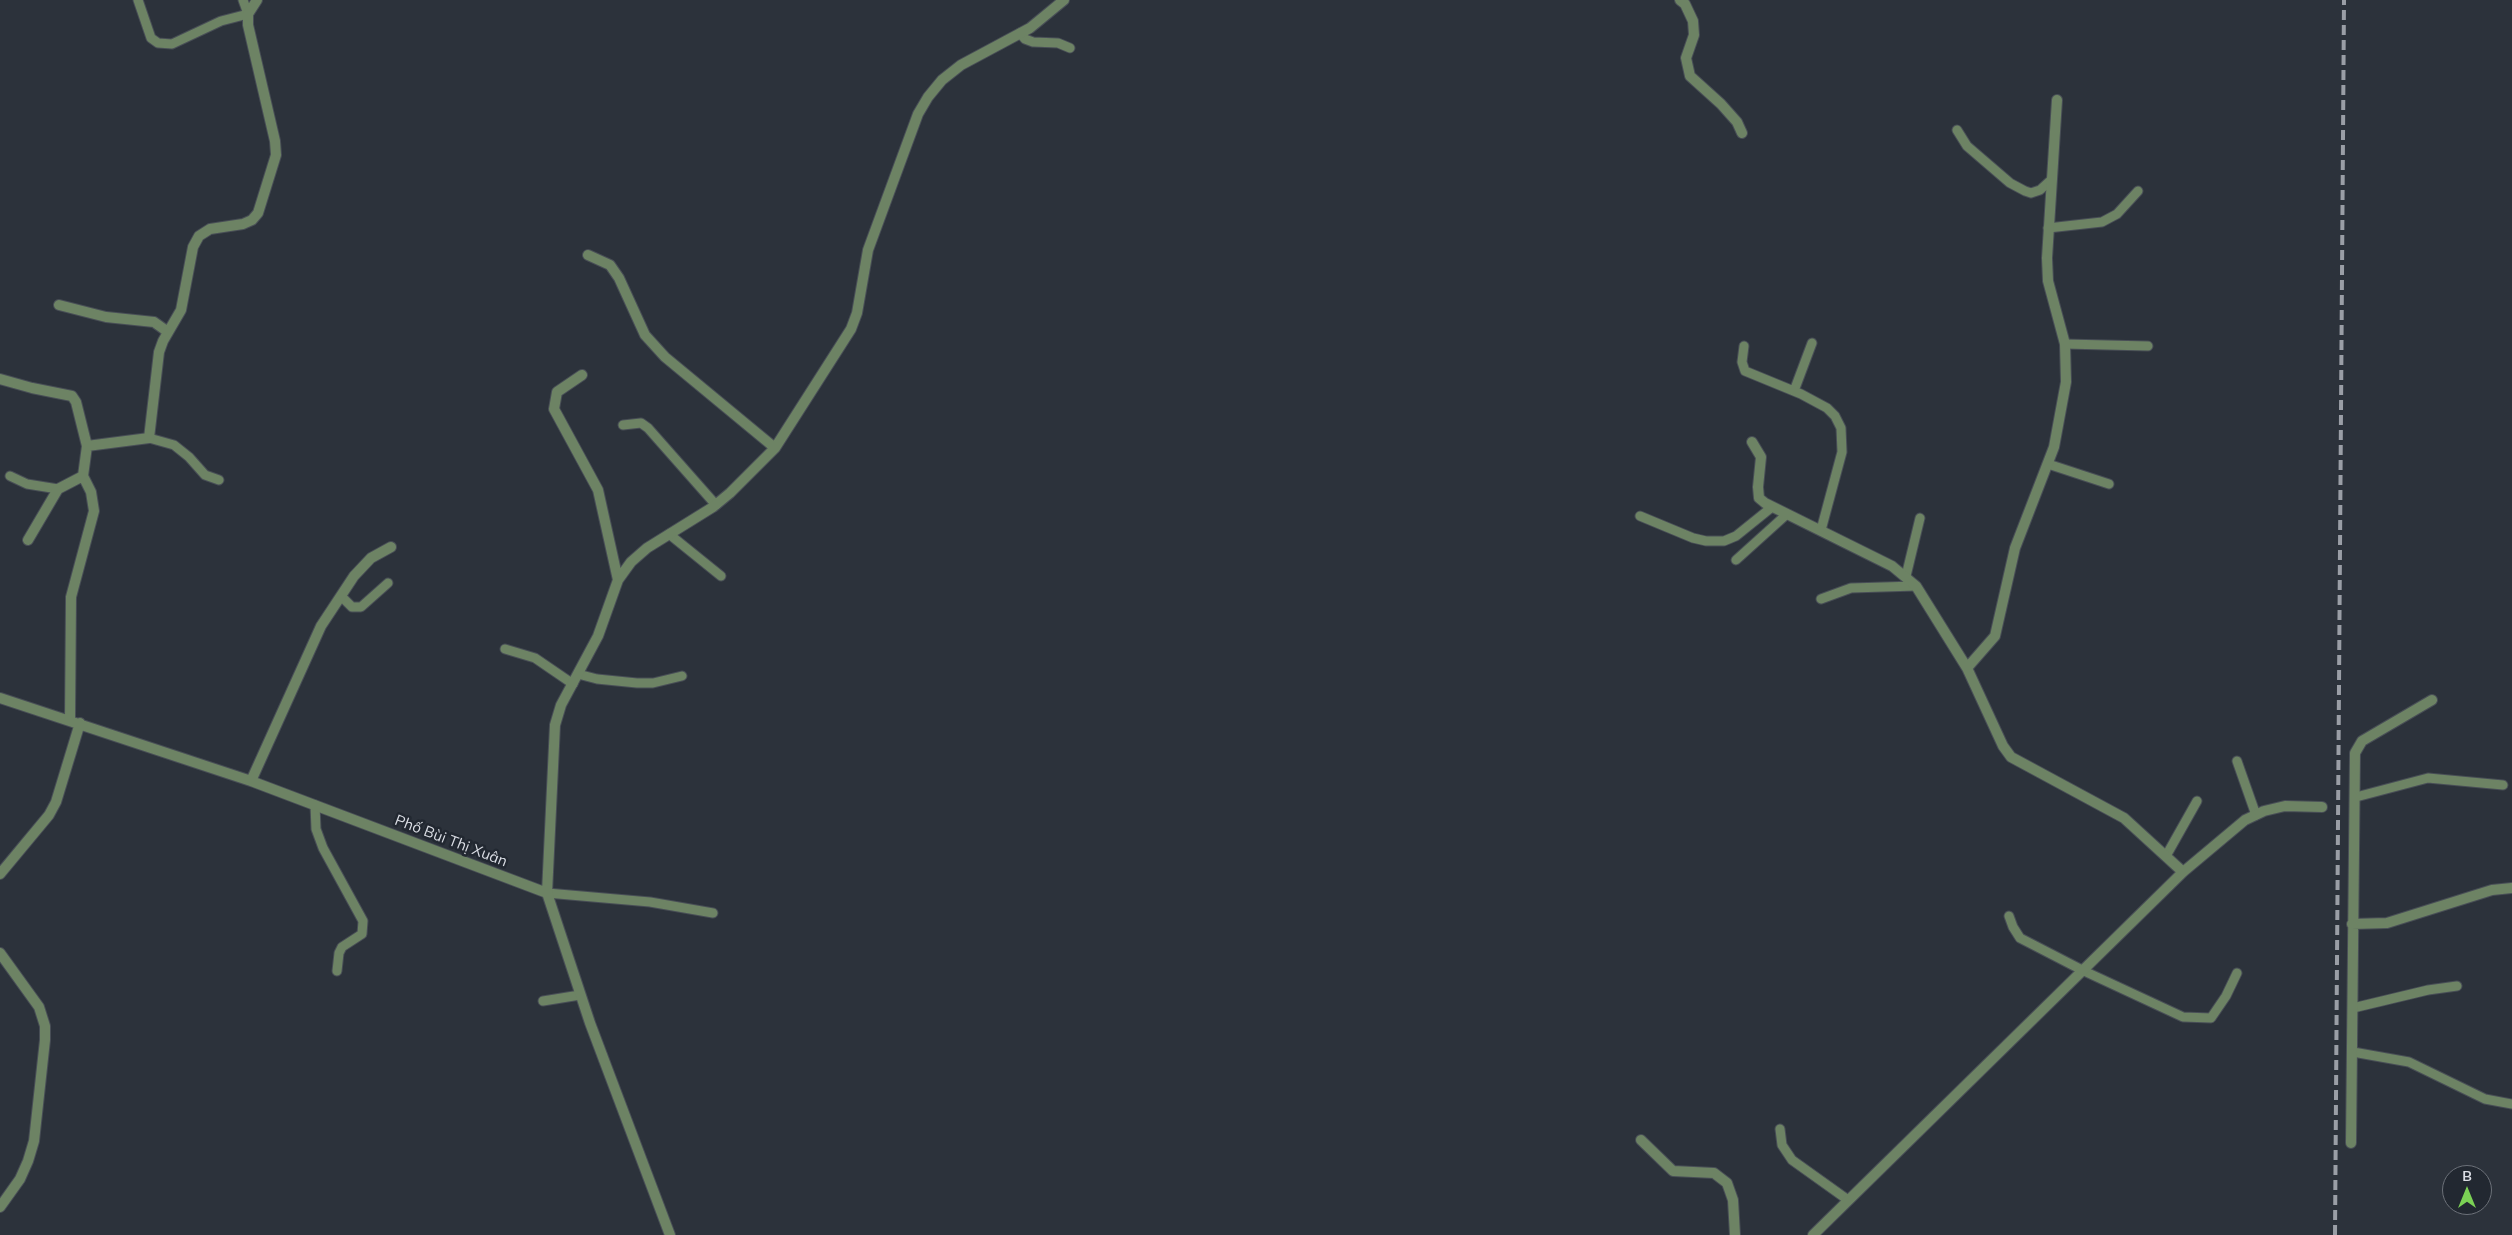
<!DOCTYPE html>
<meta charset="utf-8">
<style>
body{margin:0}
#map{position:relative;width:2512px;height:1235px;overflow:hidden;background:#2c323b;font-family:Mulish,sans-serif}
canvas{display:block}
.north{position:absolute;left:2442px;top:1165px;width:50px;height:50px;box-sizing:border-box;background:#222831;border:1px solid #6c7179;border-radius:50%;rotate:0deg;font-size:14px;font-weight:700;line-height:20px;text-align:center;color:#dbdee5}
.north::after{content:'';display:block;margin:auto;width:18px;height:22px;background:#7bd155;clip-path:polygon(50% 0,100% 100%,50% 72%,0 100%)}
</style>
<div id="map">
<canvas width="2512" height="1235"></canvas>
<div class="north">B</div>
</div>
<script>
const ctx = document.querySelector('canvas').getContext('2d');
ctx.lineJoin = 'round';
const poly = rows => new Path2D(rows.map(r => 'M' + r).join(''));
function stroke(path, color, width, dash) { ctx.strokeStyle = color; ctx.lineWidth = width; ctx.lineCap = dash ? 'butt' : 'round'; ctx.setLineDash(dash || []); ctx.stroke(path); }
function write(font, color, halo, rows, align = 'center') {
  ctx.font = font + ' Mulish,sans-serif'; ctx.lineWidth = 5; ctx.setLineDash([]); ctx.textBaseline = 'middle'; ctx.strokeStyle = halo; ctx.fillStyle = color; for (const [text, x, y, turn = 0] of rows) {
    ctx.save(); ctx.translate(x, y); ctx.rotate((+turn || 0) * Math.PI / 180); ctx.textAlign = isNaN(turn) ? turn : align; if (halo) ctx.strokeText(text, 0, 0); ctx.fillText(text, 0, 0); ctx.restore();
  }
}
const lane = poly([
 [138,0,151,38,158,43,172,44,221,21,248,14,243,0],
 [1020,33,1025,39,1033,42,1058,43,1070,48],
 [1957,130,1967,146,2010,183,2025,191,2031,193,2040,190,2051,180],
 [2048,228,2102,222,2117,214,2138,191],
 [2065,344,2148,346],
 [1744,346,1742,362,1745,371,1801,394,1827,408,1835,416,1841,428,1842,452,1821,530],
 [1794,391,1812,343],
 [623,425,641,423,648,428,716,505],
 [149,438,174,445,189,457,205,475,219,480],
 [2048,464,2109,484],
 [10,476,27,484,58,489],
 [1640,516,1693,538,1706,541,1724,541,1736,536,1772,507],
 [669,534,721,576],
 [1736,560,1787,514],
 [1906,576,1920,518],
 [341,596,352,607,361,607,388,583],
 [1821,599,1851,588,1916,586],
 [505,649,535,658,573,684],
 [578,674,597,679,637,683,653,683,682,676],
 [2237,761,2256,815],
 [2356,797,2428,778,2503,785],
 [315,805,316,829,323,848,363,921,362,934,342,947,339,953,337,971],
 [2166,856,2197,801],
 [547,893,650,902,713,913],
 [2009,916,2013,927,2020,938,2084,971,2183,1017,2211,1018,2226,996,2237,973],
 [543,1001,580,995],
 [2353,1008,2428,990,2457,986],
 [2353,1052,2409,1062,2485,1099,2512,1104],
 [1780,1129,1782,1145,1792,1160,1848,1200]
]);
const street = poly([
 [1680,0,1685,4,1693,21,1694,35,1686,58,1690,76,1721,104,1737,122,1742,133],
 [588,255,610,265,619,278,645,335,665,357,775,448],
 [59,305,106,317,154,322,168,332],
 [582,375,557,392,554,409,598,490,618,580],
 [0,379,32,388,72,396,76,402,87,446,83,476,91,492,94,511,71,597,70,720],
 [1752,442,1761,457,1758,487,1759,498,1765,503,1892,566,1916,586,1967,668,2003,746,2011,757,2124,818,2183,872],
 [87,446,149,438,159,352,163,341,181,310,193,247,199,236,210,229,243,224,252,220,258,213,276,155,275,141,248,25,248,14,257,0],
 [28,540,58,489,83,476],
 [1967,668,1995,636,2015,548,2054,447,2066,382,2065,344,2048,281,2047,258,2057,100],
 [0,698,251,781,547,893,590,1023,670,1235],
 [251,781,321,626,354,576,371,558,391,547],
 [0,874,49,815,56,802,80,723],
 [547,893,555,725,561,705,598,636,618,580,631,562,647,548,713,507,730,493,775,448,851,329,857,313,868,250,918,114,928,97,942,80,961,65,1030,28,1064,0],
 [2352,924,2387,923,2492,890,2512,888],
 [0,953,39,1007,45,1026,45,1040,34,1141,28,1161,20,1179,0,1207],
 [1641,1140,1673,1171,1714,1173,1727,1183,1733,1200,1735,1235],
 [2351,1143,2355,753,2362,741,2432,700],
 [1813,1235,2183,872,2245,820,2264,811,2285,806,2322,807]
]);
stroke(lane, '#484e56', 11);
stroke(street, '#484e56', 12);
stroke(lane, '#6d8364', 9);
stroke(street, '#6d8364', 10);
stroke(poly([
 [2335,1235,2344,0]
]), '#9a9ea6', 4, [10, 5]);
write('15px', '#dbdee5', '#222831', [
 ["Phố Bùi Thị Xuân",451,841,21]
]);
</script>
